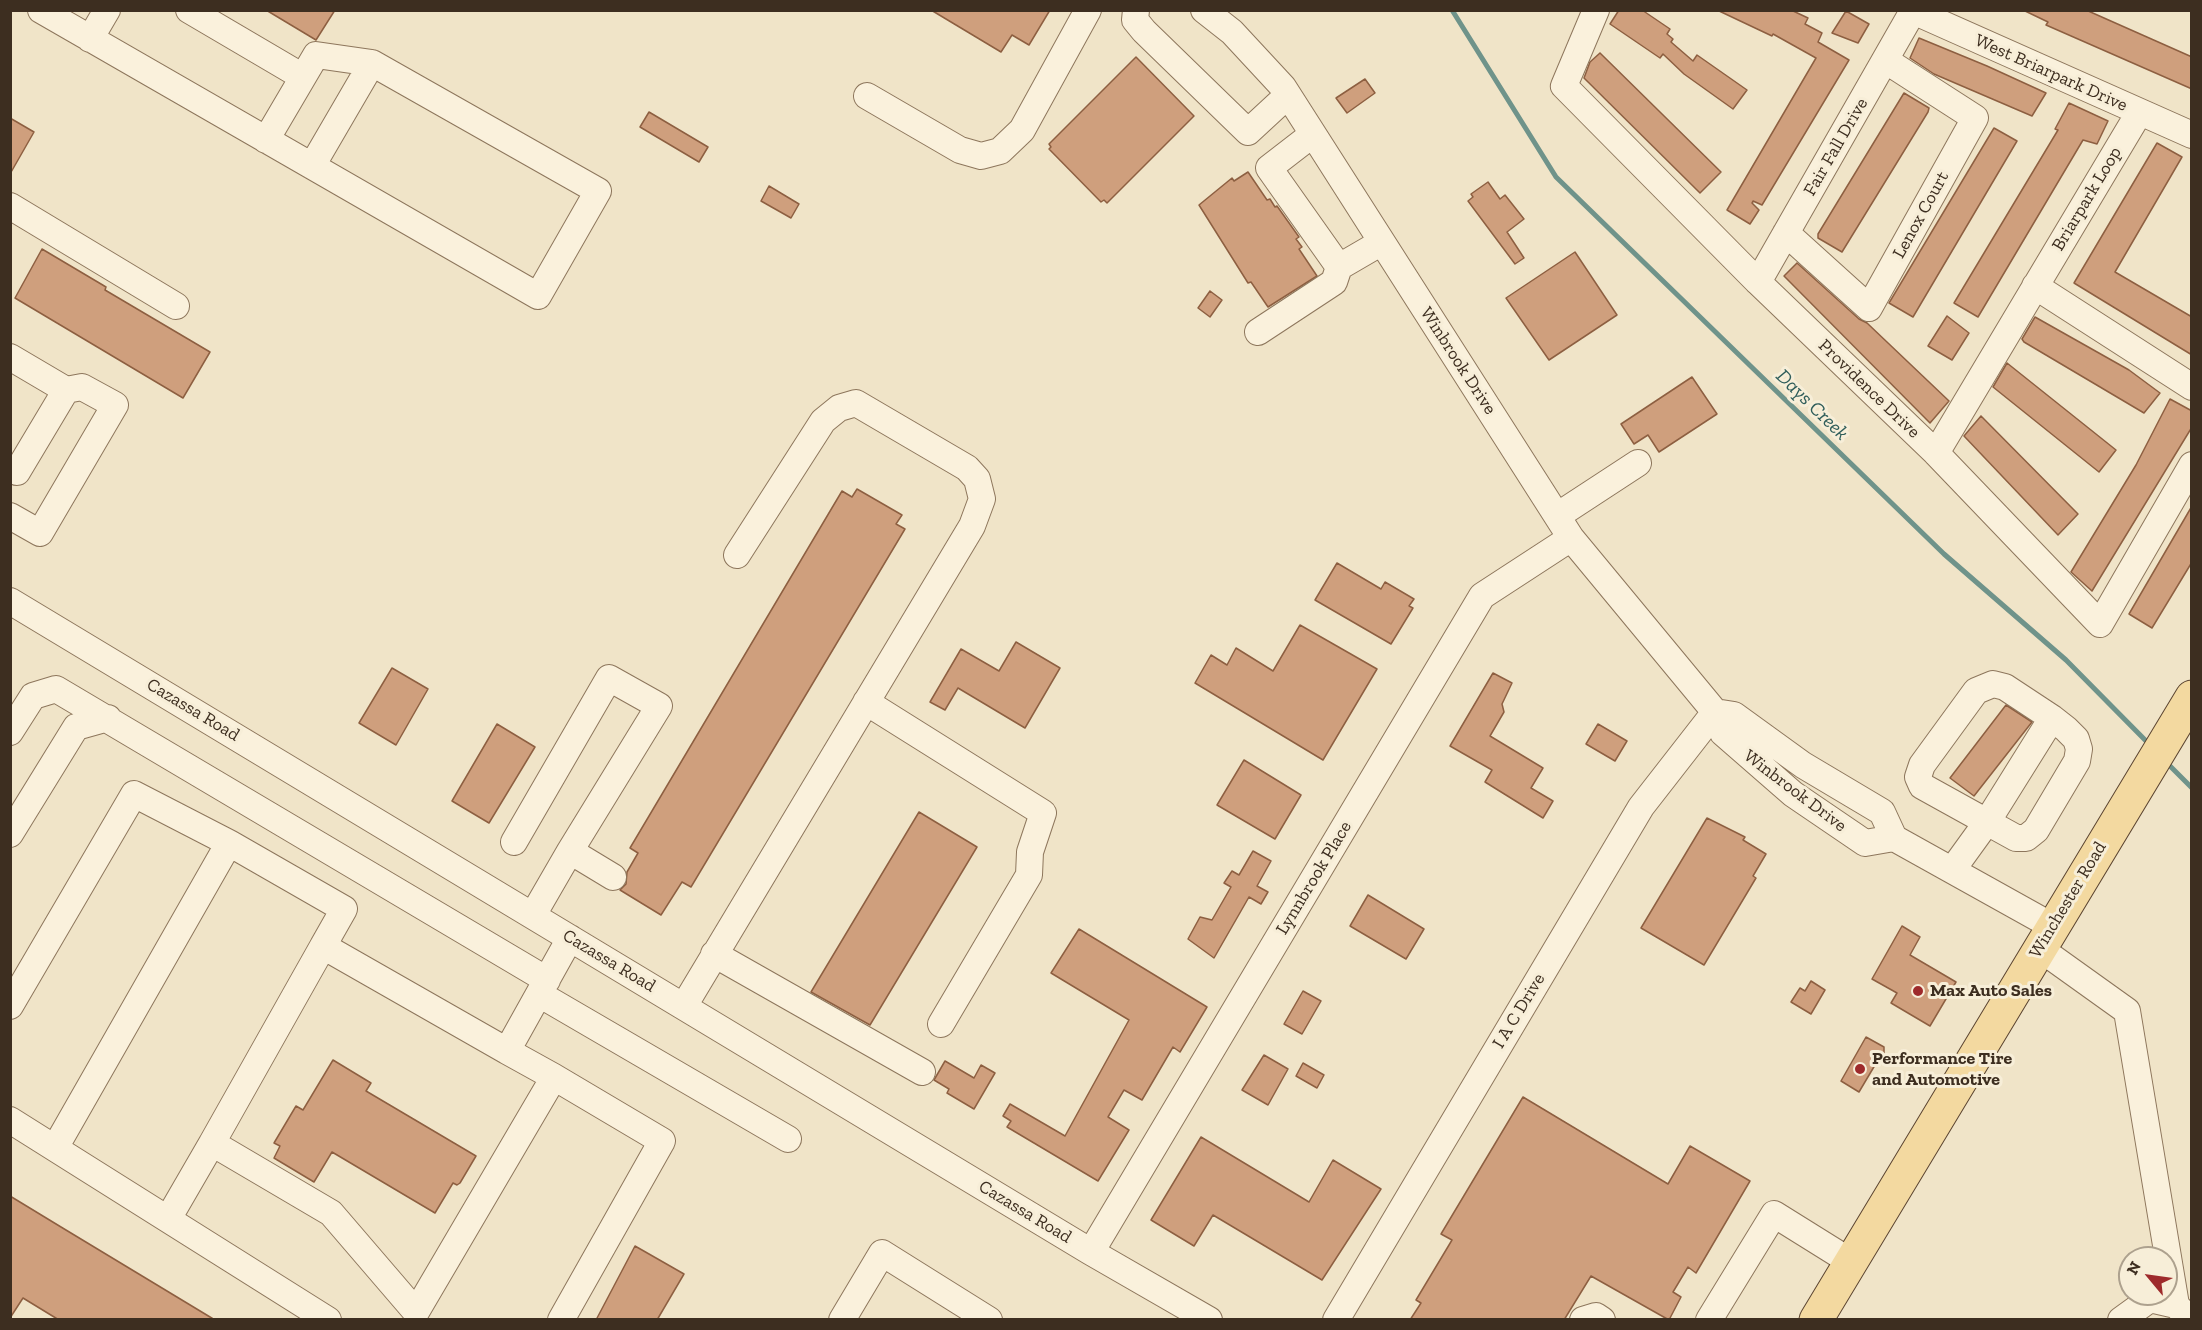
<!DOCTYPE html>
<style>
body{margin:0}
#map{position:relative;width:2202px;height:1330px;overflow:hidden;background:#f0e4c8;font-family:"Zilla Slab",serif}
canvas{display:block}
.frame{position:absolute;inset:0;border:12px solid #3d2e20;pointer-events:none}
.north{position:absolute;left:2118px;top:1246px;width:60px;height:60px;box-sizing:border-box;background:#f7eed8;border:2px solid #ada18e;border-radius:50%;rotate:299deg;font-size:16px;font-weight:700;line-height:24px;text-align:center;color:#3d2e20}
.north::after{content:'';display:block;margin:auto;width:21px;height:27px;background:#9e2a2b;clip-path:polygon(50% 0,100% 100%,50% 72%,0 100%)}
</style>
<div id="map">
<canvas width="2202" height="1330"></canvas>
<div class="frame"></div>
<div class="north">N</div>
</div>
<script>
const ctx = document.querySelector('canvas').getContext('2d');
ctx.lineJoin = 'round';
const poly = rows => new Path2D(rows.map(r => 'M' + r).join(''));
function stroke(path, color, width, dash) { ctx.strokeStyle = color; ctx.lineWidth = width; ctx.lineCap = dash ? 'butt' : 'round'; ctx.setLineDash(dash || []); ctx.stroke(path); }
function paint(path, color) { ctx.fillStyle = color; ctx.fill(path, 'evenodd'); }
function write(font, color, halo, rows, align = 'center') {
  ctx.font = font + ' "Zilla Slab",serif'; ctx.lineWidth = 6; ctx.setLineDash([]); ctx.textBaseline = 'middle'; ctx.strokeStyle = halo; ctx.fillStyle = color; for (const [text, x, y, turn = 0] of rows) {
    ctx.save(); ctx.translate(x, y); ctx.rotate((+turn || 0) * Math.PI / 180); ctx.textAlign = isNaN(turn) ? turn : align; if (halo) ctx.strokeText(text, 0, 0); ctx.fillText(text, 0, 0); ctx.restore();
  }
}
stroke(poly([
 [1452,10,1556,177,1944,554,2066,660,2151,746],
 [2165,761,2192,788]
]), '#6f938a', 5);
const building = poly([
 [266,10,335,10,316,40,266,10],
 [931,10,1050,10,1029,45,1012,35,1001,52,931,10],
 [1619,10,1642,10,1670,29,1667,34,1673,39,1671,42,1693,61,1697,55,1747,90,1733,109,1684,74,1663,54,1660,58,1610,24,1619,10],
 [1717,10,1791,10,1808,18,1805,24,1822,33,1818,42,1849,60,1762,205,1753,201,1752,203,1759,210,1750,224,1727,210,1816,58,1773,34,1772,36,1717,10],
 [2023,10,2086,10,2192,57,2192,89,2046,25,2048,22,2023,10],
 [1846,11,1869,24,1858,43,1832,33,1846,11],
 [1919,38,1987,66,2046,93,2032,116,1934,74,1910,58,1919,38],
 [1600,53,1721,172,1700,193,1584,78,1590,62,1600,53],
 [1136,57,1194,116,1107,203,1104,200,1101,202,1049,149,1051,147,1049,144,1136,57],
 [1365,79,1375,93,1347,113,1336,98,1365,79],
 [1904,93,1929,108,1928,112,1842,252,1818,238,1818,234,1904,93],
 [2069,103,2108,121,2097,144,2083,140,1978,317,1954,303,2058,130,2055,129,2069,103],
 [649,112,708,147,699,162,640,127,649,112],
 [10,118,34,132,10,174,10,118],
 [1994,128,2017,141,1913,317,1889,303,1994,128],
 [2157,143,2182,157,2115,272,2192,317,2192,355,2074,283,2157,143],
 [1248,172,1267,200,1270,199,1275,207,1277,206,1299,237,1296,239,1302,247,1299,249,1317,276,1268,307,1251,282,1248,283,1199,205,1232,178,1234,181,1248,172],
 [1488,182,1500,199,1505,195,1524,219,1507,232,1524,258,1515,264,1468,201,1473,197,1471,194,1488,182],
 [769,186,799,204,791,218,761,201,769,186],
 [42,249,101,284,106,287,105,290,210,352,183,398,15,298,42,249],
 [1575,252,1617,315,1549,360,1506,298,1575,252],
 [1797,263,1859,319,1867,323,1949,401,1930,423,1784,276,1797,263],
 [1210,291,1222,300,1210,317,1198,308,1210,291],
 [1947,316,1969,333,1952,360,1928,346,1947,316],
 [2035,317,2129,370,2160,393,2144,413,2024,342,2022,339,2035,317],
 [2007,363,2116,450,2099,472,1993,387,2007,363],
 [1692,377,1717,414,1659,452,1648,435,1634,444,1621,424,1692,377],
 [2170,399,2192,411,2192,427,2092,591,2071,572,2136,465,2170,399],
 [1981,416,2078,514,2058,535,1964,436,1981,416],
 [857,489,902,515,896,524,905,529,691,887,682,882,661,915,620,890,626,884,627,872,638,853,630,848,842,491,852,497,857,489],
 [2192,506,2192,562,2152,628,2129,614,2192,506],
 [1337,563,1381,589,1385,582,1414,599,1409,606,1413,608,1391,644,1315,600,1337,563],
 [1300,625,1377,669,1323,760,1195,683,1211,655,1227,665,1236,648,1273,671,1300,625],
 [1016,642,1060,668,1025,728,958,688,945,710,930,702,961,649,999,671,1016,642],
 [392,668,428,689,396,745,359,723,392,668],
 [1493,673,1512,683,1502,704,1504,712,1490,736,1543,768,1531,788,1553,801,1543,818,1485,782,1492,770,1450,746,1493,673],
 [2006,705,2032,722,1974,796,1950,778,2006,705],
 [497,724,535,747,489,823,452,801,497,724],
 [1598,724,1627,741,1615,761,1586,744,1598,724],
 [1244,760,1301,795,1275,839,1217,805,1244,760],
 [919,812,977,847,870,1025,811,992,919,812],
 [1707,818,1745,837,1743,840,1766,854,1753,876,1756,878,1704,965,1641,928,1707,818],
 [1253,851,1271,861,1257,886,1268,892,1261,904,1249,897,1214,958,1188,939,1200,917,1212,920,1231,887,1224,883,1232,871,1239,875,1253,851],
 [1368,895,1424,929,1406,959,1350,926,1368,895],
 [1902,926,1920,937,1910,955,1956,982,1930,1026,1891,1003,1897,993,1872,979,1902,926],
 [1079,929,1207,1007,1180,1052,1173,1047,1142,1100,1124,1090,1108,1117,1129,1130,1098,1181,1007,1127,1011,1121,1003,1116,1010,1104,1065,1136,1129,1020,1051,973,1079,929],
 [1811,981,1825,990,1811,1014,1791,1002,1800,988,1805,991,1811,981],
 [1303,991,1321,1001,1302,1034,1284,1024,1303,991],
 [1866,1037,1884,1047,1884,1058,1878,1060,1859,1092,1841,1081,1866,1037],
 [1264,1055,1288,1069,1268,1105,1242,1090,1264,1055],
 [333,1060,371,1083,366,1091,476,1156,460,1183,457,1185,453,1183,435,1213,332,1152,314,1182,274,1158,280,1146,274,1143,296,1106,303,1110,333,1060],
 [945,1061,974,1078,981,1065,995,1073,974,1109,947,1093,949,1089,934,1080,945,1061],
 [1303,1063,1324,1075,1317,1088,1296,1076,1303,1063],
 [1523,1097,1668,1184,1690,1146,1750,1181,1696,1273,1688,1267,1673,1292,1681,1297,1669,1320,1591,1276,1564,1320,1410,1320,1421,1303,1416,1300,1452,1240,1441,1234,1523,1097],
 [1201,1137,1309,1202,1333,1160,1381,1189,1322,1280,1213,1215,1194,1246,1151,1220,1201,1137],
 [10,1196,61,1227,215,1320,59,1320,23,1298,10,1318,10,1196],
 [635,1246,684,1274,657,1320,596,1320,635,1246]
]);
paint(building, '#cf9f7d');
stroke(building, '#8d5f41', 1.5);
const minor = poly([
 [41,10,538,296,598,191,372,63,312,166],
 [189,10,303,77],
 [1136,10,1135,20,1144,31,1248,132,1288,95],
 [1204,10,1232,32,1283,87,1571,538,1715,712,1723,733,1793,794,1865,843,1894,838],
 [1596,10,1564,86,1758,282,1936,453,2100,624,2192,465],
 [1911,10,2192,135],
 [90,39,107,10],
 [867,96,960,150,981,156,1000,151,1022,130,1088,10],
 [1313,134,1269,168,1339,267,1382,242],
 [266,140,316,55,372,63],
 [10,206,176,306],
 [1786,233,1869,308,1975,118,1885,60],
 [1758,282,1913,11],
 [2035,286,2192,387],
 [1258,332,1334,282,1339,267],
 [10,357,66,390,17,472,10,468],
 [1936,453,2139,113],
 [10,516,40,533,115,405,82,387,66,390],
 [1557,516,1638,463],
 [10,601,1091,1252,1209,1320],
 [866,702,1043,813,1030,852,1029,875,941,1024],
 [1715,712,1734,715,1803,765,1882,812,1894,838,2052,926],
 [10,732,33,696,56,689,547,980],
 [10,834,76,727,108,718],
 [514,842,609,678,659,706,570,851],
 [1953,869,1987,822,1922,786,1918,777,1922,765,1976,691,1993,684,2005,687,2052,718,2066,729,2076,739,2079,749,2077,761,2036,830,2026,838,2016,838,1987,822,2052,718],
 [533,915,570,851,613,877],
 [2039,948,2127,1011,2176,1305],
 [714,954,922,1072],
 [539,994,788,1139],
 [10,1006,134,794,229,843,344,909,323,946],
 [684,1006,972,526,982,499,977,479,967,468,856,403,839,408,823,421,737,555],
 [507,1051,554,1077,416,1312,331,1213,212,1143,323,946,507,1051,570,938],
 [554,1077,662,1141,561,1320],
 [10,1120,328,1320],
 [55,1148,229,843],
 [168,1219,212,1143],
 [1091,1252,1482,596,1571,538],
 [842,1320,882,1253,989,1320],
 [1336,1320,1641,807,1715,712],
 [1583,1320,1596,1316,1602,1320],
 [1709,1320,1774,1214,1851,1262],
 [2121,1320,2150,1299,2176,1305,2190,1320]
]);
const major = poly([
 [1816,1320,2192,697]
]);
stroke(minor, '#8d765c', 28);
stroke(major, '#5b4430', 35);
stroke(minor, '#faf1dc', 26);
stroke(major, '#f3d9a0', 33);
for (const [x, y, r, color] of [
 [1918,991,6,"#9e2a2b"],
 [1860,1069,6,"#9e2a2b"]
]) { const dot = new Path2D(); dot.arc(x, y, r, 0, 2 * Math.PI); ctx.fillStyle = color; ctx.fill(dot); stroke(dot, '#f7eed8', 2); }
write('18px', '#3d2e20', '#f7eed8', [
 ["West Briarpark Drive",2051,73,24],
 ["Fair Fall Drive",1836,147,-60],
 ["Briarpark Loop",2087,199,-59],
 ["Lenox Court",1921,215,-61],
 ["Winbrook Drive",1458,361,57],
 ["Providence Drive",1869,389,44],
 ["Cazassa Road",193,710,31],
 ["Winbrook Drive",1795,791,37],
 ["Lynnbrook Place",1314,878,-59],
 ["Winchester Road",2068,900,-59],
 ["Cazassa Road",609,961,31],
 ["I A C Drive",1519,1011,-59],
 ["Cazassa Road",1025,1212,31]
]);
write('bold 18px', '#3d2e20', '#f7eed8', [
 ["Max Auto Sales",1930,991],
 ["Performance Tire",1872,1059],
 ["and Automotive",1872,1080]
], 'left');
write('italic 20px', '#2f5d5a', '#f7eed8', [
 ["Days Creek",1812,405,44]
]);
</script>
